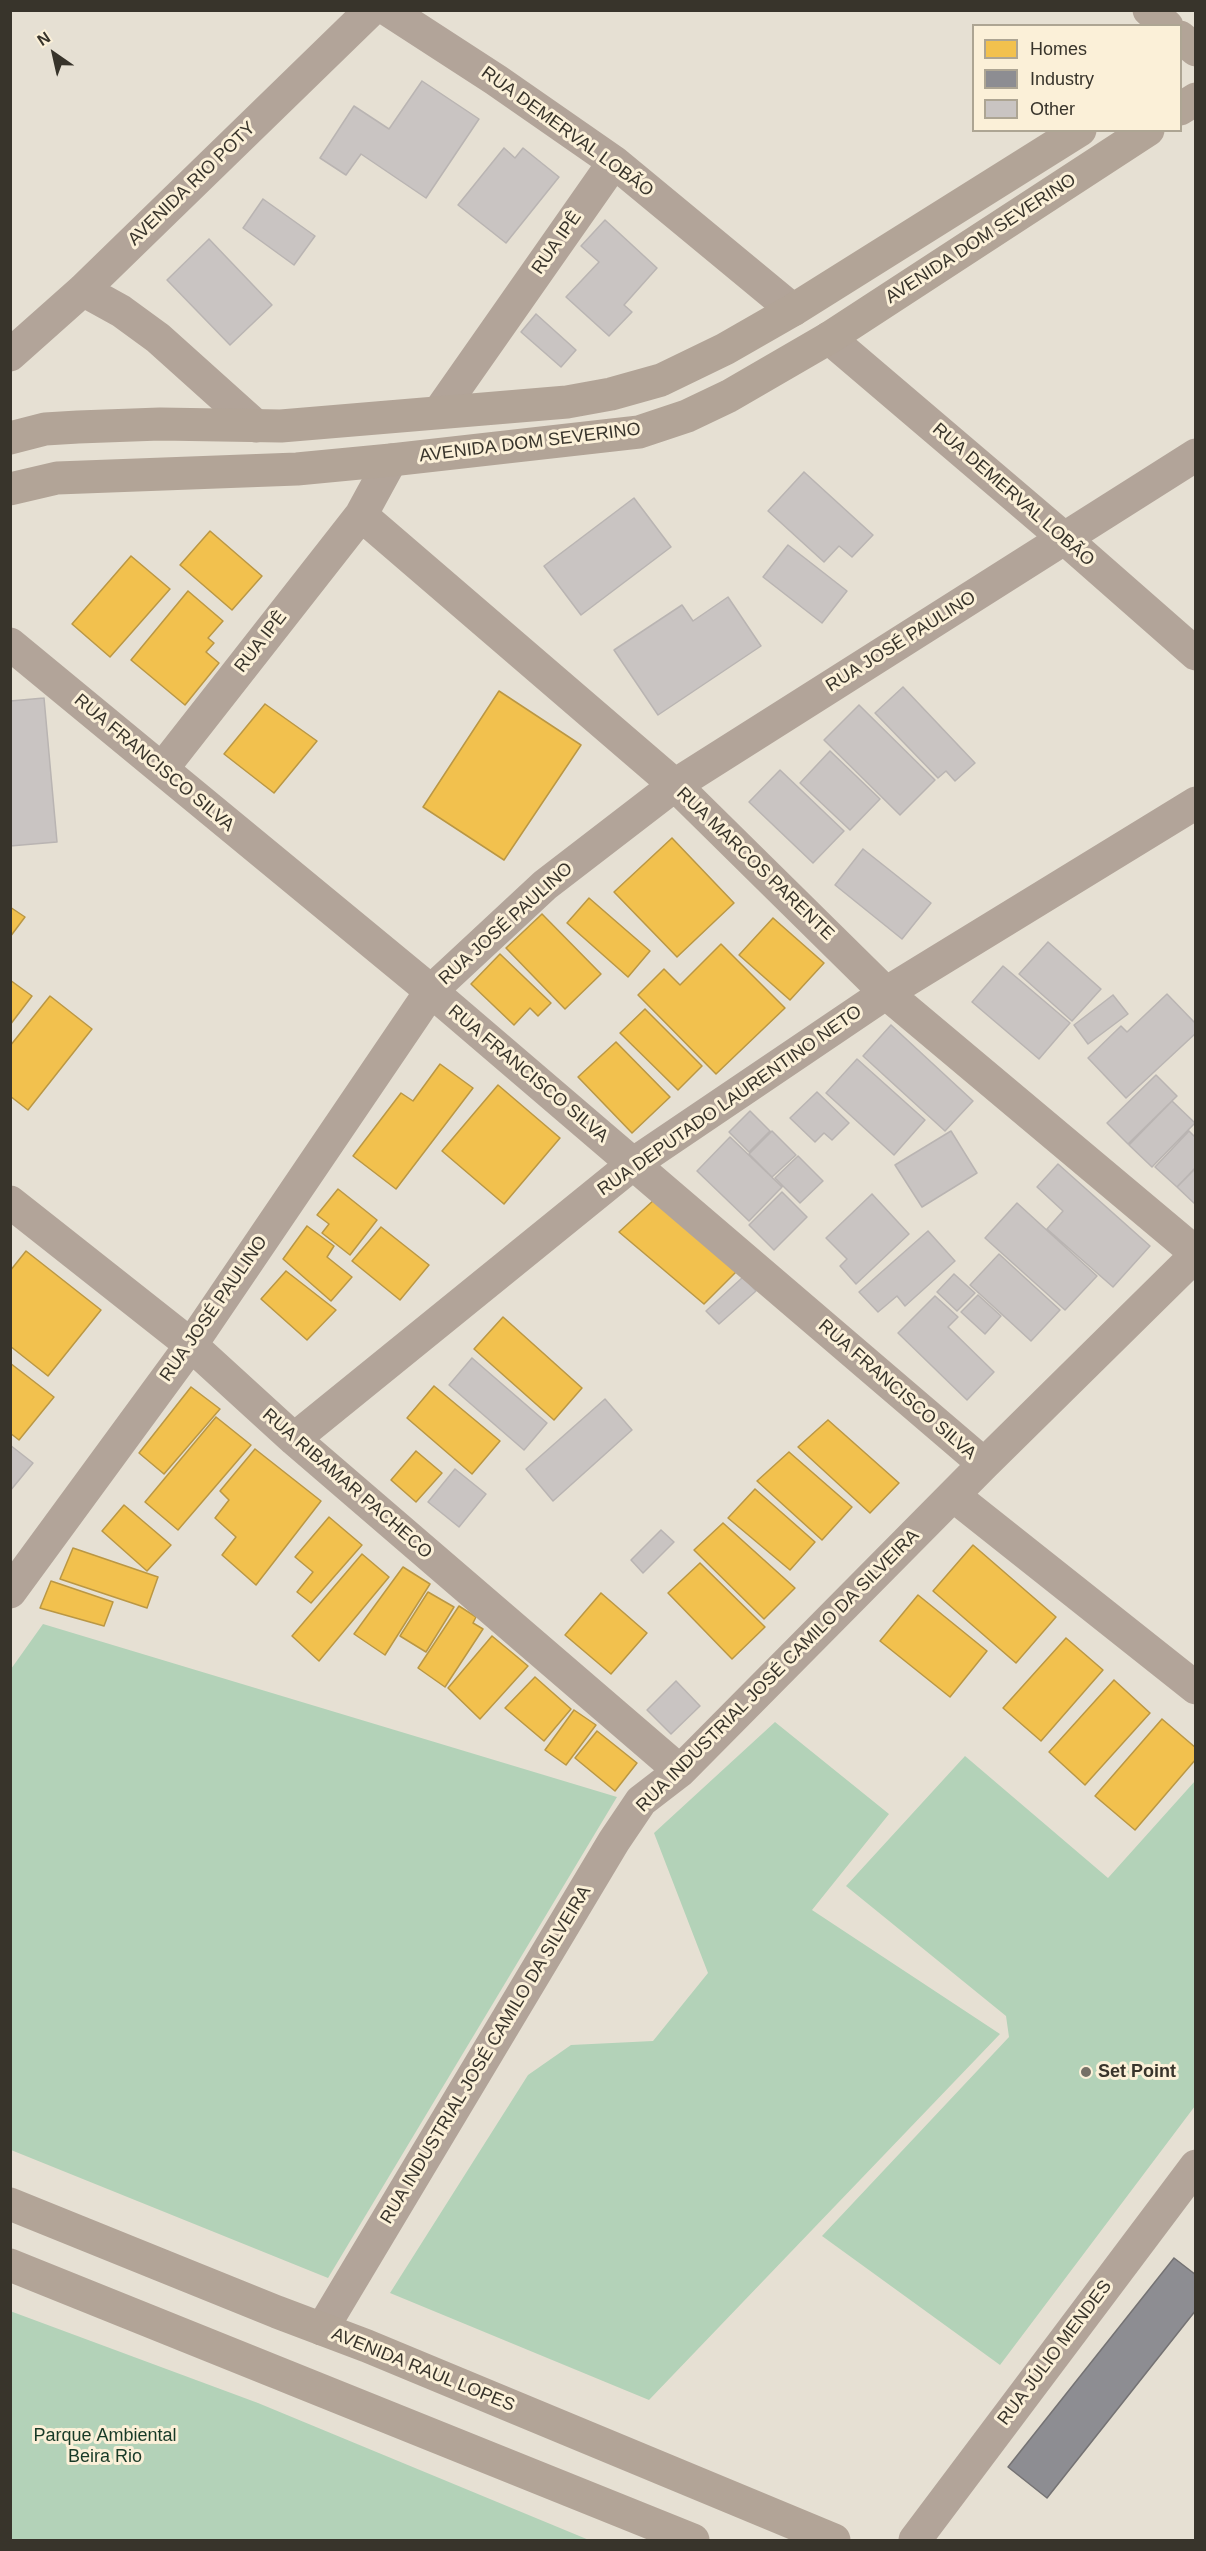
<!DOCTYPE html>
<meta charset="utf-8">
<style>
body{margin:0}
#map{position:relative;width:1206px;height:2551px;overflow:hidden;background:#e6e0d3;font-family:Helvetica,sans-serif}
canvas{display:block}
.frame{position:absolute;inset:0;border:12px solid #38342b;pointer-events:none}
.legend{position:absolute;left:972px;top:24px;width:210px;height:108px;box-sizing:border-box;background:#fbf0d8;border:2px solid #ada593;margin:0;padding:8px 10px;list-style:none;font-size:18px;color:#38342b}
.legend li{display:flex;align-items:center;gap:12px;height:30px}
.legend b{width:30px;border:2px solid #ada593}
.north{position:absolute;left:24px;top:24px;width:60px;height:60px;-webkit-text-stroke:4px #fbf0d8;paint-order:stroke;rotate:326deg;font-size:16px;font-weight:700;line-height:24px;text-align:center;color:#38342b}
.north::after{content:'';display:block;margin:auto;width:21px;height:27px;background:#38342b;clip-path:polygon(50% 0,100% 100%,50% 72%,0 100%)}
</style>
<div id="map">
<canvas width="1206" height="2551"></canvas>
<div class="frame"></div>
<ul class="legend">
<li><b style="height:16px;background:#f2c14e"></b>Homes</li>
<li><b style="height:16px;background:#8d8d92"></b>Industry</li>
<li><b style="height:16px;background:#c9c4c2"></b>Other</li>
</ul>
<div class="north">N</div>
</div>
<script>
const ctx = document.querySelector('canvas').getContext('2d');
ctx.lineJoin = 'round';
function paint(path, color) { ctx.fillStyle = color; ctx.fill(path, 'evenodd'); }
const poly = rows => new Path2D(rows.map(r => 'M' + r).join(''));
function stroke(path, color, width, dash) { ctx.strokeStyle = color; ctx.lineWidth = width; ctx.lineCap = dash ? 'butt' : 'round'; ctx.setLineDash(dash || []); ctx.stroke(path); }
function write(font, color, halo, rows, align = 'center') {
  ctx.font = font + ' Helvetica,sans-serif'; ctx.lineWidth = 6; ctx.setLineDash([]); ctx.textBaseline = 'middle'; ctx.strokeStyle = halo; ctx.fillStyle = color; for (const [text, x, y, turn = 0] of rows) {
    ctx.save(); ctx.translate(x, y); ctx.rotate((+turn || 0) * Math.PI / 180); ctx.textAlign = isNaN(turn) ? turn : align; if (halo) ctx.strokeText(text, 0, 0); ctx.fillText(text, 0, 0); ctx.restore();
  }
}
paint(poly([
 [43,1624,617,1797,328,2278,11,2150,11,1669],
 [775,1722,889,1814,812,1910,1000,2034,649,2400,390,2293,528,2075,571,2045,653,2041,708,1973,654,1833],
 [965,1756,1108,1878,1195,1781,1195,2106,1000,2365,822,2236,1009,2037,1006,2016,846,1886],
 [10,2311,258,2403,589,2540,11,2540]
]), '#b3d2b8');
const homes = poly([
 [210,531,262,576,232,610,180,565,210,531],
 [131,556,170,589,110,657,72,624,131,556],
 [188,591,223,621,208,638,214,643,206,652,219,663,185,705,131,660,188,591],
 [499,691,581,745,504,860,423,807,499,691],
 [265,704,317,741,274,793,224,754,265,704],
 [672,838,734,903,677,957,614,892,672,838],
 [589,898,650,951,628,977,567,923,589,898],
 [10,907,25,917,10,937,10,907],
 [542,914,601,974,565,1009,506,948,542,914],
 [773,918,824,963,790,1000,739,955,773,918],
 [721,944,785,1008,716,1074,638,995,664,969,680,985,721,944],
 [500,954,551,1003,538,1016,530,1008,514,1025,471,984,500,954],
 [10,980,32,996,10,1025,10,980],
 [50,996,92,1029,28,1110,10,1096,10,1046,50,996],
 [645,1009,702,1066,678,1090,620,1033,645,1009],
 [616,1042,670,1097,632,1133,578,1077,616,1042],
 [440,1064,473,1088,396,1189,353,1156,401,1093,413,1101,440,1064],
 [498,1085,560,1138,504,1204,442,1151,498,1085],
 [338,1189,377,1220,350,1255,322,1233,329,1224,317,1215,338,1189],
 [655,1199,736,1272,704,1304,619,1232,655,1199],
 [307,1226,334,1246,327,1257,352,1277,331,1301,283,1259,307,1226],
 [381,1227,429,1265,400,1300,352,1261,381,1227],
 [26,1251,101,1310,48,1376,10,1346,10,1271,26,1251],
 [286,1271,336,1310,307,1340,261,1299,286,1271],
 [503,1317,582,1388,554,1420,474,1349,503,1317],
 [10,1363,54,1397,19,1440,10,1433,10,1363],
 [434,1386,500,1441,472,1474,407,1418,434,1386],
 [191,1387,220,1409,164,1474,139,1453,191,1387],
 [216,1417,251,1445,178,1530,145,1502,216,1417],
 [828,1420,899,1483,870,1513,798,1447,828,1420],
 [255,1449,321,1501,256,1585,222,1555,236,1537,215,1518,229,1500,220,1491,255,1449],
 [416,1451,442,1473,416,1502,391,1480,416,1451],
 [789,1452,852,1507,822,1540,757,1481,789,1452],
 [755,1489,815,1542,790,1570,728,1518,755,1489],
 [124,1505,171,1545,147,1571,102,1531,124,1505],
 [329,1517,362,1545,311,1603,297,1592,313,1572,295,1557,329,1517],
 [723,1523,795,1588,764,1619,694,1550,723,1523],
 [973,1545,1056,1617,1016,1663,933,1591,973,1545],
 [73,1548,158,1577,147,1608,60,1579,73,1548],
 [362,1554,389,1577,319,1661,292,1636,362,1554],
 [700,1563,765,1627,732,1659,668,1593,700,1563],
 [403,1567,430,1584,385,1655,354,1634,403,1567],
 [51,1581,113,1602,104,1626,40,1608,51,1581],
 [428,1592,454,1607,426,1652,400,1636,428,1592],
 [601,1593,647,1633,611,1674,565,1635,601,1593],
 [918,1595,987,1651,950,1697,880,1641,918,1595],
 [459,1606,476,1617,473,1623,483,1629,445,1687,418,1668,459,1606],
 [492,1636,528,1666,480,1719,448,1688,492,1636],
 [1066,1638,1103,1670,1041,1741,1003,1708,1066,1638],
 [535,1677,571,1709,544,1741,505,1708,535,1677],
 [1114,1680,1150,1713,1085,1785,1049,1752,1114,1680],
 [574,1710,596,1725,566,1765,545,1750,574,1710],
 [1162,1719,1196,1748,1196,1759,1135,1830,1095,1796,1162,1719],
 [597,1731,637,1763,615,1791,575,1758,597,1731]
]);
paint(homes, '#f2c14e');
stroke(homes, '#ba9744', 1.5);
const industry = poly([
 [1174,2258,1196,2275,1196,2310,1047,2498,1008,2467,1174,2258]
]);
paint(industry, '#8d8d92');
stroke(industry, '#747273', 1.5);
const building = poly([
 [422,81,479,119,426,198,361,154,346,175,320,158,354,106,389,129,422,81],
 [504,148,515,158,523,148,559,177,506,243,458,205,504,148],
 [263,199,315,236,294,265,243,228,263,199],
 [605,220,657,268,624,305,632,312,609,336,566,297,599,262,581,246,605,220],
 [209,239,272,305,230,345,167,280,209,239],
 [536,314,576,350,561,367,521,332,536,314],
 [804,472,873,535,852,557,839,546,824,562,768,511,804,472],
 [634,498,671,547,581,615,544,566,634,498],
 [788,545,847,591,822,623,763,577,788,545],
 [728,597,761,646,658,715,614,650,682,605,693,621,728,597],
 [903,687,975,763,955,781,946,771,938,778,875,713,903,687],
 [44,698,57,842,10,846,10,701,44,698],
 [859,705,935,780,900,815,824,740,859,705],
 [830,751,880,799,850,830,800,783,830,751],
 [780,770,844,831,813,863,749,802,780,770],
 [863,849,931,903,902,939,835,885,863,849],
 [1048,942,1101,989,1072,1021,1019,974,1048,942],
 [1003,966,1070,1023,1039,1059,972,1002,1003,966],
 [1167,994,1196,1024,1196,1033,1126,1098,1088,1058,1121,1026,1127,1032,1167,994],
 [1113,995,1128,1014,1088,1044,1074,1025,1113,995],
 [891,1025,973,1101,945,1131,863,1056,891,1025],
 [857,1059,925,1120,894,1155,826,1093,857,1059],
 [1156,1075,1177,1096,1128,1144,1107,1123,1156,1075],
 [817,1092,849,1123,832,1140,824,1133,815,1142,790,1118,817,1092],
 [1172,1101,1195,1123,1152,1167,1129,1145,1172,1101],
 [750,1111,770,1131,749,1152,729,1132,750,1111],
 [772,1131,796,1155,772,1177,749,1154,772,1131],
 [951,1131,977,1173,922,1207,895,1165,951,1131],
 [1189,1131,1196,1138,1196,1167,1177,1187,1155,1167,1189,1131],
 [730,1137,782,1187,749,1221,697,1171,730,1137],
 [798,1156,823,1181,800,1203,775,1178,798,1156],
 [1058,1164,1150,1246,1113,1287,1047,1229,1063,1211,1037,1187,1058,1164],
 [1196,1168,1196,1205,1177,1187,1196,1168],
 [782,1192,807,1217,774,1250,749,1225,782,1192],
 [872,1194,909,1234,856,1284,840,1266,847,1259,826,1238,872,1194],
 [1017,1203,1097,1276,1065,1310,985,1238,1017,1203],
 [928,1231,955,1261,905,1306,897,1296,878,1312,859,1292,928,1231],
 [999,1254,1060,1310,1031,1341,970,1285,999,1254],
 [954,1274,975,1293,957,1311,937,1292,954,1274],
 [743,1277,756,1291,719,1324,706,1311,743,1277],
 [978,1295,1001,1316,985,1334,961,1312,978,1295],
 [935,1296,958,1317,948,1327,994,1372,967,1400,898,1333,935,1296],
 [472,1358,547,1423,524,1450,449,1385,472,1358],
 [605,1399,632,1430,553,1501,526,1469,605,1399],
 [10,1445,33,1463,10,1491,10,1445],
 [455,1469,486,1494,459,1527,428,1502,455,1469],
 [661,1530,674,1542,643,1573,631,1560,661,1530],
 [676,1681,700,1706,671,1734,647,1710,676,1681]
]);
paint(building, '#c9c4c2');
stroke(building, '#b9b4b2', 1.5);
stroke(poly([
 [388,10,496,80,614,162,793,310],
 [83,290,121,311,158,338,256,426],
 [829,338,1065,539,1196,654],
 [10,355,83,290,371,10],
 [439,412,614,162],
 [361,515,675,785,886,993,1196,1253],
 [10,644,431,991,984,1464],
 [162,769,361,515,391,460],
 [10,1202,191,1345,294,1439,680,1771],
 [294,1439,633,1164,886,993,1196,803],
 [954,1496,1196,1688],
 [10,1592,191,1345,431,991,545,885,675,785,1196,455],
 [322,2329,614,1841,641,1801,680,1771,984,1464,1196,1255],
 [915,2540,1196,2166]
]), '#b2a499', 33);
stroke(poly([
 [1149,10,1167,26],
 [1180,37,1196,50],
 [1180,109,1196,99],
 [10,438,45,429,78,427,160,424,281,426,567,402,611,394,661,380,725,349,793,310,1080,130],
 [10,489,57,478,297,469,391,460,639,432,687,416,729,396,829,338,1148,130],
 [10,2204,277,2312,367,2346,834,2540],
 [10,2265,693,2540]
]), '#b2a497', 33);
for (const [x, y, r, color] of [
 [1086,2072,6,"#757066"]
]) { const dot = new Path2D(); dot.arc(x, y, r, 0, 2 * Math.PI); ctx.fillStyle = color; ctx.fill(dot); stroke(dot, '#fbf0d8', 2); }
write('18px', '#38342b', '#fbf0d8', [
 ["RUA DEMERVAL LOBÃO",567,132,36],
 ["AVENIDA RIO POTY",192,184,-44],
 ["AVENIDA DOM SEVERINO",981,239,-33],
 ["RUA IPÊ",557,243,-55],
 ["AVENIDA DOM SEVERINO",530,443,-7],
 ["RUA DEMERVAL LOBÃO",1013,495,41],
 ["RUA IPÊ",261,642,-52],
 ["RUA JOSÉ PAULINO",901,642,-32],
 ["RUA FRANCISCO SILVA",154,763,40],
 ["RUA MARCOS PARENTE",755,864,44],
 ["RUA JOSÉ PAULINO",506,924,-42],
 ["RUA FRANCISCO SILVA",528,1074,40],
 ["RUA DEPUTADO LAURENTINO NETO",730,1101,-35],
 ["RUA JOSÉ PAULINO",214,1309,-55],
 ["RUA FRANCISCO SILVA",897,1390,41],
 ["RUA RIBAMAR PACHECO",347,1484,41],
 ["RUA INDUSTRIAL JOSÉ CAMILO DA SILVEIRA",778,1671,-45],
 ["RUA INDUSTRIAL JOSÉ CAMILO DA SILVEIRA",486,2055,-59],
 ["RUA JÚLIO MENDES",1055,2353,-53],
 ["AVENIDA RAUL LOPES",423,2370,22]
]);
write('bold 18px', '#38342b', '#fbf0d8', [
 ["Set Point",1098,2072]
], 'left');
write('18px', '#183a27', '#fbf0d8', [
 ["Parque Ambiental",105,2436],
 ["Beira Rio",105,2457]
]);
</script>
